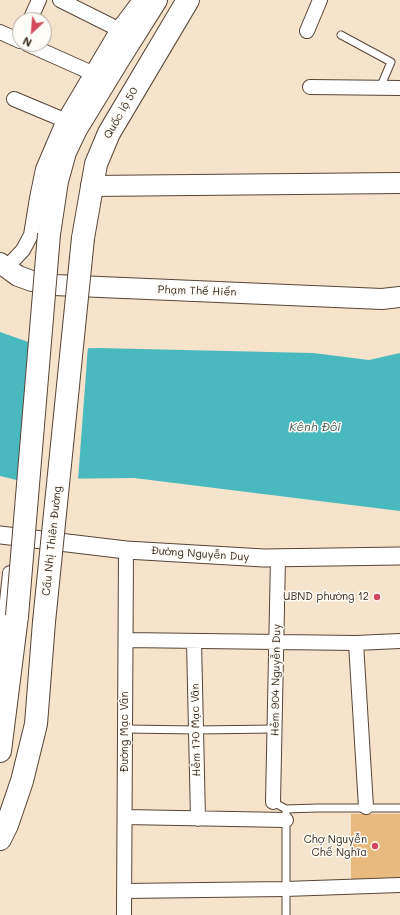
<!DOCTYPE html>
<meta charset="utf-8">
<style>
body{margin:0}
#map{position:relative;width:400px;height:915px;overflow:hidden;background:#f6e3cb;font-family:Mali,sans-serif}
canvas{display:block}
.north{position:absolute;left:12px;top:12px;width:40px;height:40px;box-sizing:border-box;background:#fdfcf7;border:1px solid #afa8a0;border-radius:50%;rotate:206deg;font-size:11px;font-weight:700;line-height:16px;text-align:center;color:#3b2a1e}
.north::after{content:'';display:block;margin:auto;width:14px;height:18px;background:#d1495b;clip-path:polygon(50% 0,100% 100%,50% 72%,0 100%)}
</style>
<div id="map">
<canvas width="400" height="915"></canvas>
<div class="north">N</div>
</div>
<script>
const ctx = document.querySelector('canvas').getContext('2d');
ctx.lineJoin = 'round';
function paint(path, color) { ctx.fillStyle = color; ctx.fill(path, 'evenodd'); }
const poly = rows => new Path2D(rows.map(r => 'M' + r).join(''));
function stroke(path, color, width, dash) { ctx.strokeStyle = color; ctx.lineWidth = width; ctx.lineCap = dash ? 'butt' : 'round'; ctx.setLineDash(dash || []); ctx.stroke(path); }
function write(font, color, halo, rows, align = 'center') {
  ctx.font = font + ' Mali,sans-serif'; ctx.lineWidth = 3; ctx.setLineDash([]); ctx.textBaseline = 'middle'; ctx.strokeStyle = halo; ctx.fillStyle = color; for (const [text, x, y, turn = 0] of rows) {
    ctx.save(); ctx.translate(x, y); ctx.rotate((+turn || 0) * Math.PI / 180); ctx.textAlign = isNaN(turn) ? turn : align; if (halo) ctx.strokeText(text, 0, 0); ctx.fillText(text, 0, 0); ctx.restore();
  }
}
paint(poly([
 [0,332,48,349,98,348,313,353,369,360,400,353,400,511,134,478,44,479,21,481,0,476]
]), '#4ab9bf');
paint(poly([
 [29,340,48,347,88,346,78,480,18,482]
]), '#f6e3cb');
paint(poly([
 [351,814,400,814,400,879,351,879]
]), '#e9ba7f');
const service = poly([
 [341,35,391,62,380,88],
 [125,729,196,730,275,729],
 [273,802,286,809,286,915],
 [286,809,317,808,400,808]
]);
const minor = poly([
 [60,0,118,29],
 [30,20,39,0],
 [307,31,320,0],
 [0,32,20,41],
 [27,44,92,73],
 [310,87,400,88],
 [14,99,64,120],
 [6,268,23,250,31,235,37,198,43,169,64,120,118,29,140,0],
 [126,640,356,643,400,641],
 [194,641,198,819],
 [356,643,366,807],
 [1,658,10,573],
 [273,802,278,558],
 [125,817,286,820],
 [124,891,285,889,400,885],
 [124,915,126,550]
]);
const tertiary = poly([
 [0,535,126,550,264,558,400,556]
]);
const secondary = poly([
 [91,186,400,183],
 [0,263,18,276,32,281,54,285,382,299,400,297]
]);
const primary = poly([
 [49,234,57,181,65,152,76,129,120,57,156,0],
 [83,238,96,164,109,133,188,0],
 [0,751,17,616],
 [0,839,7,825,22,781,36,724,44,622]
]);
stroke(service, '#574638', 9);
stroke(minor, '#574638', 16);
stroke(tertiary, '#574638', 19);
stroke(secondary, '#574638', 22);
stroke(primary, '#574638', 24);
stroke(service, '#fff', 7);
stroke(minor, '#fff', 14);
stroke(tertiary, '#fff', 17);
stroke(secondary, '#fff', 20);
stroke(primary, '#fff', 22);
const primaryBridge = poly([
 [17,616,49,234],
 [44,622,83,238]
]);
stroke(primaryBridge, '#574638', 24, []);
stroke(primaryBridge, '#fff', 22);
for (const [x, y, r, color] of [
 [377,597,4,"#d1495b"],
 [375,846,4,"#d1495b"]
]) { const dot = new Path2D(); dot.arc(x, y, r, 0, 2 * Math.PI); ctx.fillStyle = color; ctx.fill(dot); stroke(dot, '#fdfcf7', 1.5); }
write('11px', '#3b2a1e', '#fdfcf7', [
 ["Quốc lộ 50",121,113,-60],
 ["Phạm Thế Hiển",197,291,2],
 ["Cầu Nhị Thiên Đường",52,541,-84],
 ["Đường Nguyễn Duy",200,554,4],
 ["Hẻm 904 Nguyễn Duy",276,680,-89],
 ["Hẻm 170 Mạc Vân",196,730,-91],
 ["Đường Mạc Vân",125,732,-90]
]);
write('11px', '#3b2a1e', '#fdfcf7', [
 ["UBND phường 12",369,597],
 ["Chợ Nguyễn",367,840],
 ["Chế Nghĩa",367,853]
], 'right');
write('italic 12px', '#405c56', '#fdfcf7', [
 ["Kênh Đôi",315,427]
]);
</script>
